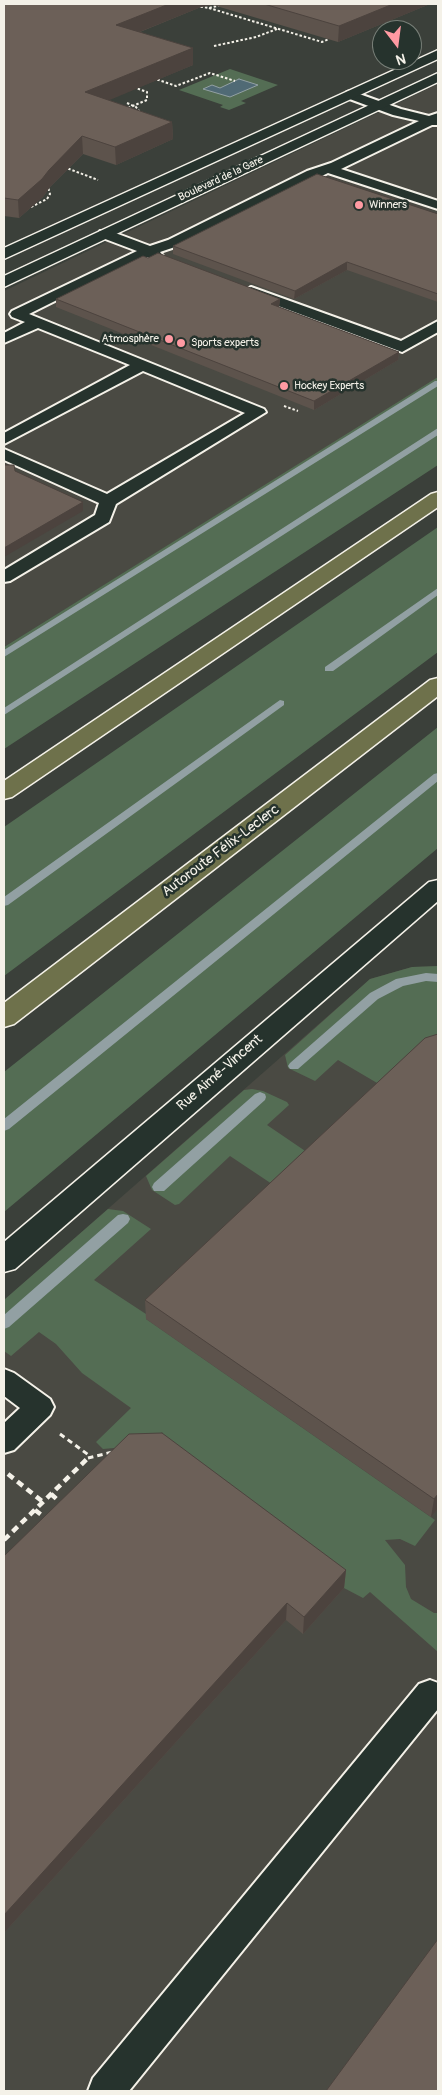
<!DOCTYPE html>
<meta charset="utf-8">
<style>
body{margin:0}
#map{position:relative;width:442px;height:2095px;overflow:hidden;background:#3b403a;font-family:Pangolin,sans-serif}
canvas{display:block}
.frame{position:absolute;inset:0;border:5px solid #f4f1e8;pointer-events:none}
.north{position:absolute;left:372px;top:20px;width:50px;height:50px;box-sizing:border-box;background:#26332d;border:1px solid #787f78;border-radius:50%;rotate:165deg;font-size:14px;font-weight:700;line-height:20px;text-align:center;color:#f4f1e8}
.north::after{content:'';display:block;margin:auto;width:18px;height:22px;background:#ff9aa2;clip-path:polygon(50% 0,100% 100%,50% 72%,0 100%)}
</style>
<div id="map">
<canvas width="442" height="2095"></canvas>
<div class="frame"></div>
<div class="north">N</div>
</div>
<script>
const ctx = document.querySelector('canvas').getContext('2d');
ctx.lineJoin = 'round';
function paint(path, color) { ctx.fillStyle = color; ctx.fill(path, 'evenodd'); }
const poly = rows => new Path2D(rows.map(r => 'M' + r).join(''));
function stroke(path, color, width, dash) { ctx.strokeStyle = color; ctx.lineWidth = width; ctx.lineCap = dash ? 'butt' : 'round'; ctx.setLineDash(dash || []); ctx.stroke(path); }
function write(font, color, halo, rows, align = 'center') {
  ctx.font = font + ' Pangolin,sans-serif'; ctx.lineWidth = 5; ctx.setLineDash([]); ctx.textBaseline = 'middle'; ctx.strokeStyle = halo; ctx.fillStyle = color; for (const [text, x, y, turn = 0] of rows) {
    ctx.save(); ctx.translate(x, y); ctx.rotate((+turn || 0) * Math.PI / 180); ctx.textAlign = isNaN(turn) ? turn : align; if (halo) ctx.strokeText(text, 0, 0); ctx.fillText(text, 0, 0); ctx.restore();
  }
}
paint(poly([
 [438,84,438,378,4,647,4,291],
 [438,966,438,2091,4,2091,4,1300,370,979,412,967]
]), '#4a4a43');
paint(poly([
 [230,69,278,85,241,101,246,103,229,110,220,107,223,105,179,90],
 [438,377,438,465,4,749,4,647],
 [438,527,438,652,4,976,4,827],
 [438,727,438,848,4,1212,4,1072],
 [438,966,438,1053,389,1090,338,1060,315,1081,288,1068,285,1055,370,979,412,967],
 [252,1089,263,1091,287,1102,289,1105,267,1125,317,1159,281,1190,230,1156,179,1204,175,1205,152,1190,146,1176,244,1090],
 [108,1209,123,1211,151,1229,94,1280,149,1316,146,1319,435,1520,415,1546,400,1539,385,1540,405,1565,406,1587,411,1599,434,1613,438,1613,438,1652,370,1592,363,1598,344,1588,147,1445,103,1449,96,1442,131,1408,82,1373,56,1344,39,1332,11,1356,4,1351,4,1300]
]), '#546d54');
const water = poly([
 [239,79,258,85,230,97,203,89,212,85,220,88,239,79]
]);
paint(water, '#506a75');
stroke(water, '#92a0a3', 1);
paint(poly([
 [435,381,438,381,438,386,4,657,4,650,435,381],
 [438,428,438,435,4,715,4,708,438,428],
 [438,588,438,595,333,671,325,671,325,667,438,588],
 [280,700,284,701,284,705,8,905,4,906,4,897,280,700],
 [438,773,438,781,9,1129,4,1131,4,1119,434,774,438,773],
 [426,973,438,974,438,982,426,981,403,986,378,999,298,1069,290,1069,288,1066,290,1063,370,993,396,979,426,973],
 [260,1092,265,1094,266,1097,265,1100,164,1191,154,1191,152,1187,154,1183,255,1094,260,1092],
 [123,1214,128,1215,130,1219,128,1223,9,1327,4,1329,4,1315,118,1215,123,1214]
]), '#92a0a3');
const lane = poly([
 [351,91,401,109,429,116,438,113,438,125,432,125,341,169,438,201,438,209,328,173,178,246,160,252,163,256,161,259,156,260,147,257,133,262,29,314,264,409,266,412,116,504,109,522,10,581,4,582,4,570,95,515,99,503,4,460,4,449,107,494,245,413,143,371,4,444,4,433,130,365,38,328,4,343,4,333,25,322,12,317,10,314,12,311,137,251,100,237,98,234,100,231,110,231,150,246,168,240,307,171,331,163,419,121,393,115,347,98,345,95,347,92,351,91],
 [251,287,401,341,438,321,438,332,402,352,246,294,244,291,251,287],
 [4,1369,14,1373,50,1399,54,1407,50,1415,14,1450,4,1453,4,1423,20,1408,4,1396,4,1369],
 [430,1680,438,1683,438,1709,129,2091,88,2091,93,2078,419,1684,430,1680]
]);
const street = poly([
 [438,880,438,901,15,1269,4,1272,4,1242,429,882,438,880]
]);
const secondary = poly([
 [438,50,438,59,4,259,4,248,438,50],
 [438,73,438,82,4,287,4,276,438,73]
]);
const highway = poly([
 [438,492,438,507,12,797,4,799,4,781,431,494,438,492],
 [438,678,438,696,14,1024,4,1027,4,1003,430,680,438,678]
]);
stroke(lane, '#f4f1e8', 4);
stroke(street, '#f4f1e8', 3);
stroke(secondary, '#f4f1e8', 3);
stroke(highway, '#f4f1e8', 3);
stroke(poly([
 [196,6,209,8,225,4],
 [209,8,322,42,329,39],
 [214,46,256,37,277,29],
 [153,78,176,86,210,73,235,81],
 [127,103,136,107,139,111,137,111],
 [128,108,147,100,147,92,133,87],
 [64,167,98,180],
 [31,207,47,199,50,194,48,187],
 [284,406,298,411]
]), '#f4f1e8', 2, [2.5, 2]);
stroke(poly([
 [60,1434,90,1456],
 [88,1458,113,1452]
]), '#f4f1e8', 3, [5.5, 4]);
stroke(poly([
 [8,1474,43,1502],
 [51,1494,62,1504],
 [35,1510,47,1519],
 [4,1540,89,1457]
]), '#f4f1e8', 4.5, [7, 5]);
paint(lane, '#26332d');
paint(street, '#26332d');
paint(secondary, '#26332d');
paint(highway, '#6e714b');
paint(poly([
 [4,4,430,4,338,42,213,5,201,7,140,32,193,65,108,100,172,122,173,139,116,165,83,154,50,187,43,197,19,218,4,216],
 [438,214,438,302,347,270,294,299,173,254,173,246],
 [56,299,280,299,279,307,399,352,398,360,314,410,56,307],
 [425,1038,438,1509,431,1517,146,1319,145,1300],
 [4,1556,346,1570,344,1588,303,1634,286,1620,4,1933]
]), '#5d534c');
paint(poly([
 [169,4,213,4,213,5,201,7,117,41,116,25],
 [393,4,430,4,338,42,339,26],
 [193,48,193,65,86,110,85,92],
 [172,122,173,139,116,165,115,147],
 [82,136,83,154,50,187,43,197,19,218,18,200],
 [347,262,347,270,294,299,295,291],
 [280,299,279,307,271,304],
 [399,352,398,360,314,410,314,401],
 [83,502,83,511,4,557,4,548],
 [438,1494,438,1509,431,1517,434,1499],
 [346,1570,344,1588,303,1634,304,1617],
 [287,1603,286,1620,4,1933,4,1915]
]), '#4c433e');
const building = poly([
 [4,4,169,4,116,25,193,48,85,92,172,122,115,147,82,136,49,170,42,179,18,200,4,198,4,4],
 [264,4,393,4,339,26,264,4],
 [317,174,438,214,438,294,347,262,295,291,173,246,317,174],
 [158,253,280,299,271,304,399,352,314,401,56,299,143,256,148,258,158,253],
 [4,465,14,465,15,471,83,502,4,548,4,465],
 [438,1034,438,1494,434,1499,145,1300,425,1038,438,1034],
 [162,1433,346,1570,304,1617,287,1603,4,1915,4,1556,129,1434,162,1433],
 [438,1939,438,2091,326,2091,438,1939]
]);
paint(building, '#6c6058');
stroke(building, '#4c433e', 1);
for (const [x, y, r, color] of [
 [359,205,5,"#ff9aa2"],
 [169,339,5,"#ff9aa2"],
 [181,343,5,"#ff9aa2"],
 [284,386,5,"#ff9aa2"]
]) { const dot = new Path2D(); dot.arc(x, y, r, 0, 2 * Math.PI); ctx.fillStyle = color; ctx.fill(dot); stroke(dot, '#26332d', 2); }
write('11px', '#f4f1e8', '#26332d', [
 ["Boulevard de la Gare",221,179,-25]
]);
write('11px', '#f4f1e8', '#26332d', [
 ["Winners",369,205],
 ["Atmosphère",159,339,"right"],
 ["Sports experts",191,343],
 ["Hockey Experts",294,386]
], 'left');
write('14px', '#f4f1e8', '#26332d', [
 ["Autoroute Félix-Leclerc",221,851,-37],
 ["Rue Aimé-Vincent",220,1073,-41]
]);
</script>
